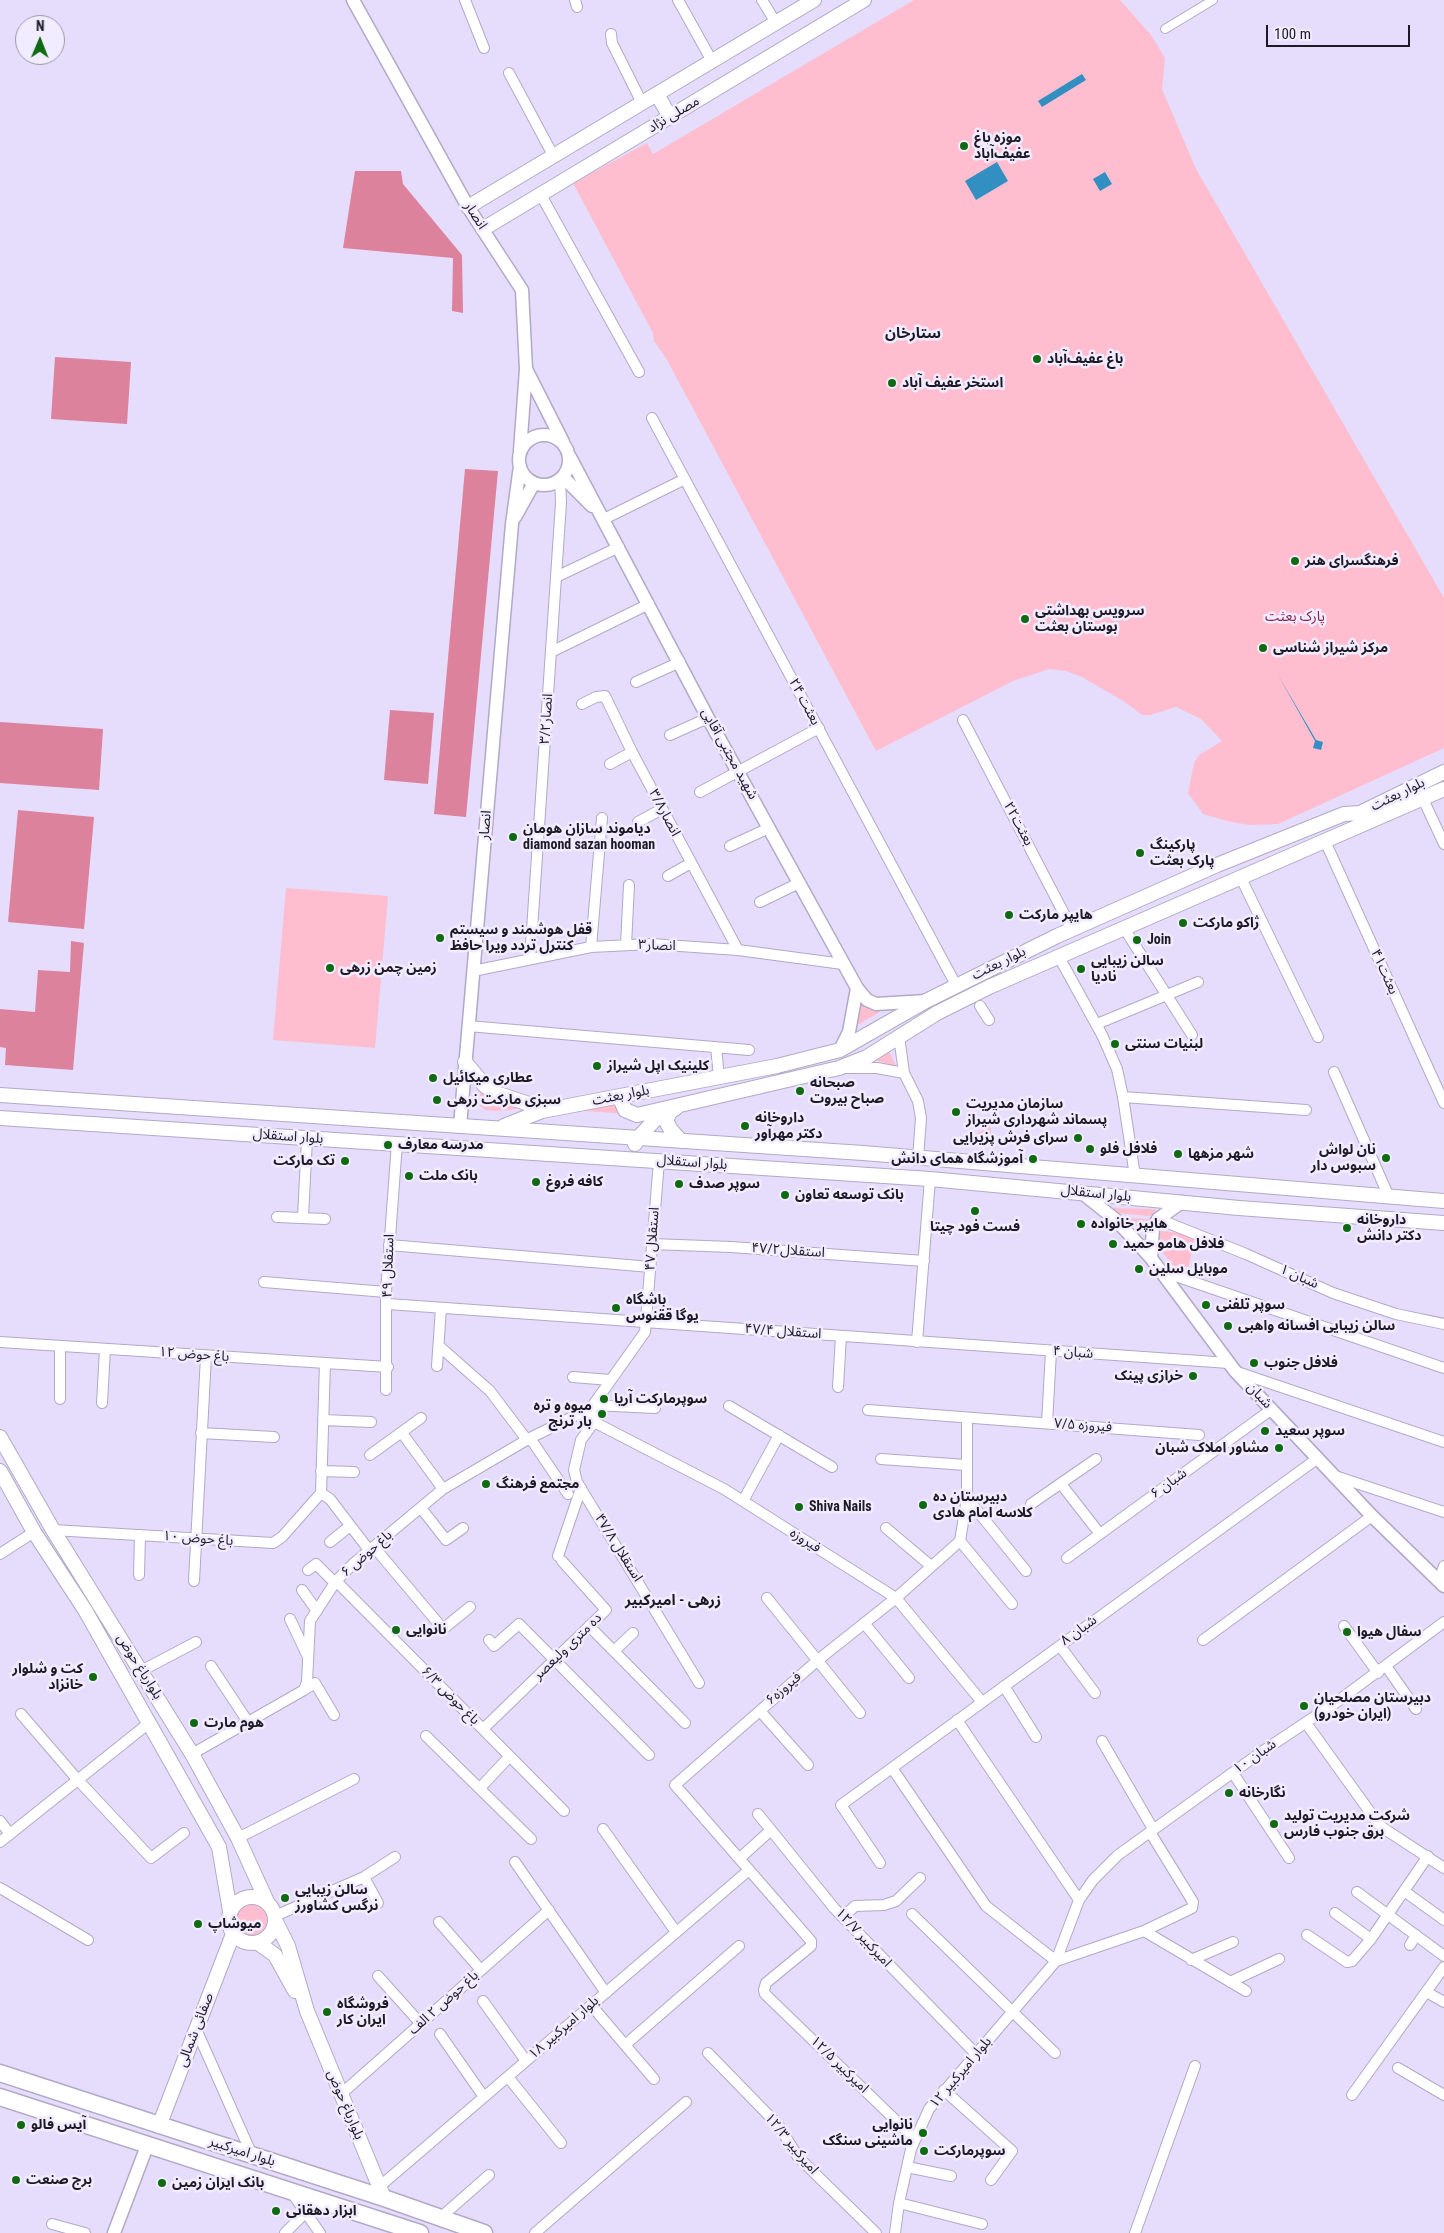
<!DOCTYPE html>
<meta charset="utf-8">
<style>
body{margin:0}
#map{position:relative;width:1444px;height:2233px;overflow:hidden;background:#e6dcfc;font-family:"Roboto Condensed",sans-serif}
canvas{display:block}
.north{position:absolute;left:15px;top:15px;width:50px;height:50px;box-sizing:border-box;background:#f1ecff;border:1px solid #9d98a8;border-radius:50%;rotate:1deg;font-size:14px;font-weight:700;line-height:20px;text-align:center;color:#1e1a25}
.north::after{content:'';display:block;margin:auto;width:18px;height:22px;background:#106a12;clip-path:polygon(50% 0,100% 100%,50% 72%,0 100%)}
.scale{position:absolute;left:1266px;top:25px;width:144px;height:22px;box-sizing:border-box;border:2px solid #1e1a25;border-top:0;padding-left:6px;font-size:15px;line-height:18px;white-space:nowrap;color:#1e1a25;-webkit-text-stroke:4px #f1ecff;paint-order:stroke}
</style>
<div id="map">
<canvas width="1444" height="2233"></canvas>
<div class="north">N</div>
<div class="scale">100 m</div>
</div>
<script>
const ctx = document.querySelector('canvas').getContext('2d');
ctx.lineJoin = 'round';
function paint(path, color) { ctx.fillStyle = color; ctx.fill(path, 'evenodd'); }
const poly = rows => new Path2D(rows.map(r => 'M' + r).join(''));
function stroke(path, color, width, dash) { ctx.strokeStyle = color; ctx.lineWidth = width; ctx.lineCap = dash ? 'butt' : 'round'; ctx.setLineDash(dash || []); ctx.stroke(path); }
function write(font, color, halo, rows, align = 'center') {
  ctx.font = font + ' "Roboto Condensed","Noto Sans Arabic",sans-serif'; ctx.lineWidth = 5; ctx.setLineDash([]); ctx.textBaseline = 'middle'; ctx.strokeStyle = halo; ctx.fillStyle = color; for (const [text, x, y, turn = 0] of rows) {
    ctx.save(); ctx.translate(x, y); ctx.rotate((+turn || 0) * Math.PI / 180); ctx.textAlign = isNaN(turn) ? turn : align; if (halo) ctx.strokeText(text, 0, 0); ctx.fillText(text, 0, 0); ctx.restore();
  }
}
paint(poly([
 [914,0,1120,0,1151,35,1165,58,1162,89,1196,169,1444,598,1444,748,1278,824,1250,825,1231,822,1203,814,1188,793,1194,763,1199,755,1222,741,1201,719,1176,707,1150,715,1142,715,1125,702,1082,677,1066,671,1049,669,1013,681,876,751,666,358,654,341,653,333,573,183,647,143,653,154],
 [286,888,388,896,375,1048,273,1040],
 [859,1002,880,1012,857,1025],
 [888,1049,896,1066,871,1059],
 [480,1092,495,1100,519,1105,517,1109,495,1111,486,1110,480,1106],
 [612,1097,614,1107,627,1114,557,1109],
 [990,1126,993,1143,973,1140,972,1136],
 [1112,1208,1152,1209,1157,1210,1150,1216,1118,1213],
 [1123,1218,1151,1219,1148,1224,1133,1227],
 [1161,1231,1179,1233,1195,1238,1187,1273,1174,1267,1159,1248,1158,1236],
 '235 1920a16 16 0 1 1 32 0a16 16 0 1 1-32 0Z'
]), '#febecf');
paint(poly([
 [355,171,401,171,403,184,462,255,463,313,452,311,453,258,343,248],
 [55,357,131,362,127,424,51,419],
 [465,469,498,471,466,817,434,814],
 [390,710,434,713,428,784,384,780],
 [0,722,103,729,99,790,0,783],
 [18,810,94,817,84,929,8,922],
 [71,941,84,943,73,1070,5,1065,6,1048,0,1047,0,1009,35,1012,38,970,70,972]
]), '#dc829d');
paint(poly([
 [1082,74,1086,80,1042,107,1038,101],
 [997,162,1008,181,976,200,965,181],
 [1105,172,1112,184,1100,191,1093,179],
 [1278,675,1316,740,1323,742,1321,750,1313,748,1315,741]
]), '#318fc1');
const pedestrian = poly([
 [1165,29,1213,0]
]);
const minor = poly([
 [465,0,484,48],
 [575,0,577,7],
 [678,0,712,61],
 [762,0,776,23],
 [611,34,612,43,642,103],
 [509,73,554,157],
 [541,195,639,372],
 [652,418,956,985],
 [604,519,685,479],
 [556,577,619,547],
 [551,652,649,604],
 [636,682,680,662],
 [582,704,596,697,605,696,632,752,738,950],
 [963,720,1072,929],
 [670,735,708,718],
 [610,764,632,752],
 [700,792,819,728],
 [1423,799,1444,844],
 [638,822,662,809],
 [1325,841,1444,1103],
 [730,846,769,828],
 [668,876,691,863],
 [1240,876,1318,1037],
 [760,902,799,883],
 [1124,928,1192,1035],
 [626,945,629,885],
 [591,947,602,818],
 [1059,957,1102,1035,1117,1069,1123,1097,1135,1176],
 [530,959,556,577,561,503,560,479],
 [473,971,591,947,651,944,738,950,843,964],
 [980,1006,989,1020],
 [1097,1024,1198,982],
 [468,1026,749,1050],
 [899,1036,904,1073,918,1101,921,1118,918,1158],
 [716,1047,719,1077],
 [845,1068,877,1068,904,1073],
 [1334,1072,1389,1197],
 [1123,1097,1306,1110],
 [277,1217,325,1219],
 [303,1217,307,1139],
 [1158,1219,1246,1254,1333,1293,1396,1314,1444,1324],
 [652,1244,731,1247,924,1261],
 [389,1245,651,1267],
 [1161,1271,1444,1368],
 [264,1282,386,1292],
 [388,1304,1229,1363],
 [0,1342,388,1367],
 [917,1342,930,1179],
 [439,1346,490,1391,527,1440],
 [437,1366,441,1308],
 [1237,1372,1444,1442],
 [573,1377,610,1380],
 [838,1387,841,1336],
 [386,1390,386,1292,397,1143],
 [60,1399,60,1346],
 [102,1403,105,1349],
 [593,1405,655,1408],
 [729,1406,832,1467],
 [591,1408,594,1422,581,1440,574,1470,577,1482,699,1683],
 [868,1410,1199,1435],
 [323,1420,371,1422],
 [594,1422,724,1489,896,1598,982,1702],
 [1047,1423,1051,1352],
 [201,1433,274,1437],
 [402,1433,443,1489],
 [530,1438,568,1494],
 [370,1455,421,1418],
 [881,1459,966,1465],
 [321,1471,354,1472],
 [1335,1476,1444,1512],
 [1061,1484,1100,1534],
 [321,1493,325,1363],
 [321,1493,330,1499,369,1550],
 [967,1498,1026,1571],
 [743,1501,779,1435],
 [1031,1504,1096,1459],
 [421,1508,446,1540,463,1528],
 [886,1528,931,1566],
 [53,1530,273,1543,282,1537,321,1493],
 [960,1541,1012,1604],
 [330,1542,350,1526],
 [374,1547,443,1629,470,1607],
 [0,1554,34,1532],
 [558,1556,581,1488],
 [1067,1558,1272,1409],
 [308,1570,316,1564,335,1583],
 [139,1575,140,1535],
 [194,1581,206,1356],
 [336,1581,564,1811],
 [1439,1581,1444,1566],
 [302,1590,317,1611],
 [767,1598,860,1713],
 [290,1619,308,1657],
 [864,1623,909,1678],
 [589,1626,685,1723],
 [1344,1626,1378,1673],
 [489,1640,494,1646,519,1624,649,1755],
 [1203,1640,1372,1516],
 [1060,1646,1095,1693],
 [614,1651,633,1633],
 [211,1666,248,1722],
 [1386,1666,1416,1709],
 [141,1671,196,1642],
 [1004,1686,1036,1737],
 [304,1690,315,1683,334,1715],
 [760,1711,808,1765],
 [21,1714,77,1779,151,1858,184,1833],
 [957,1720,1079,1900],
 [1306,1723,1380,1826,1444,1868],
 [483,1729,606,1610,562,1561],
 [426,1736,531,1839],
 [1102,1741,1153,1829],
 [192,1754,304,1690,307,1682,310,1621,336,1581,354,1563,443,1489,530,1438,591,1408,645,1332,659,1161],
 [892,1768,986,1906,1056,1961],
 [1233,1773,1289,1858],
 [480,1788,509,1757],
 [758,1814,834,1908,976,2054],
 [0,1821,10,1834],
 [603,1829,676,1932],
 [238,1838,354,1779],
 [0,1842,149,1723],
 [740,1858,771,1830],
 [515,1862,606,1993],
 [880,1863,841,1805,1318,1458],
 [364,1877,378,1903],
 [0,1888,88,1940],
 [1404,1891,1444,1920],
 [1357,1892,1444,1956],
 [1335,1913,1371,1939],
 [912,1914,1055,2053],
 [275,1916,364,1877,395,1857],
 [843,1917,855,1906,884,1905,896,1901,920,1878],
 [439,1922,481,1970],
 [1144,1931,1246,1991],
 [1307,1935,1347,1962,1352,1961,1371,1939,1428,1856],
 [1410,1945,1416,1935],
 [1191,1960,1233,1942],
 [1056,1961,1144,1931,1192,1908,1193,1902,1150,1832],
 [378,1976,421,2024],
 [1230,1982,1279,1959],
 [1430,1994,1444,2002],
 [483,2001,526,2061],
 [591,2005,654,2079],
 [196,2029,252,2155],
 [440,2034,484,2097],
 [625,2045,739,1946],
 [708,2053,779,2126,798,2157,876,2233],
 [1398,2068,1444,2095],
 [508,2077,561,2143],
 [944,2090,1012,2151,991,2180],
 [340,2095,549,1910],
 [1352,2095,1444,1967],
 [915,2139,765,1994,764,1990,766,1983,811,1946,811,1941,675,1785,818,1660,896,1598,960,1541,967,1498,967,1419],
 [907,2167,951,2176],
 [379,2187,749,1870],
 [292,2193,320,2233],
 [899,2203,982,2224],
 [440,2218,489,2175],
 [52,2224,85,2233],
 [285,2233,306,2212],
 [535,2233,686,2102],
 [895,2233,899,2203,911,2149,929,2109,1056,1961,1079,1900,1093,1880,1118,1855,1150,1832,1260,1753,1338,1701,1444,1622],
 [1135,2233,1195,2066]
]);
const tertiary = poly([
 [353,0,468,207,522,290,526,369,520,451],
 [527,371,563,442],
 '519 460a25 25 0 1 1 50 0a25 25 0 1 1-50 0Z',
 [570,457,708,718,857,988],
 [563,477,592,506],
 [515,517,534,483],
 [840,1050,849,1032,857,988,867,1000,876,1004,926,1001],
 [460,1126,512,524,520,466],
 [1081,1192,1116,1220,1151,1258,1235,1371,1372,1516,1444,1586],
 [1151,1258,1153,1228,1158,1219,1182,1202],
 [114,2233,147,2146]
]);
const secondary = poly([
 [657,94,670,117],
 [468,207,814,0],
 [483,229,864,0],
 [465,1062,485,1086,496,1093,526,1103,542,1111],
 [0,1095,863,1153,1444,1201],
 [625,1095,622,1103,625,1110,637,1115,839,1068,867,1057,937,1013,989,987,1444,789],
 [676,1108,670,1112,666,1121,671,1130,681,1141],
 [0,1118,930,1179,1239,1208,1444,1223],
 [504,1126,542,1111,777,1066,840,1050,926,1001,1057,936,1217,865,1344,814,1360,813,1444,772],
 [635,1144,638,1138,665,1109],
 [0,1437,53,1530,192,1754,238,1838,268,1904],
 [0,1471,34,1532,85,1610,219,1847,230,1911],
 '229 1920a23 23 0 1 1 46 0a23 23 0 1 1-46 0Z',
 [275,1920,288,1946,307,2011,384,2198],
 [258,1943,275,1955,295,1991],
 [159,2126,233,1934]
]);
const primary = poly([
 [0,2073,384,2198,484,2233],
 [0,2097,420,2233]
]);
stroke(pedestrian, '#b2a9c7', 10);
stroke(minor, '#b2a9c7', 12);
stroke(tertiary, '#b2a9c7', 15);
stroke(secondary, '#b2a9c7', 16);
stroke(primary, '#b2a9c7', 19);
stroke(pedestrian, '#fff', 8);
stroke(minor, '#fff', 10);
stroke(tertiary, '#fff', 12);
stroke(secondary, '#fff', 14);
stroke(primary, '#fff', 16);
for (const [x, y, r, color] of [
 [964,146,5,"#106a12"],
 [1037,359,5,"#106a12"],
 [892,383,5,"#106a12"],
 [1295,561,5,"#106a12"],
 [1025,619,5,"#106a12"],
 [1263,648,5,"#106a12"],
 [513,837,5,"#106a12"],
 [1140,853,5,"#106a12"],
 [1009,915,5,"#106a12"],
 [1183,923,5,"#106a12"],
 [440,938,5,"#106a12"],
 [1137,940,5,"#106a12"],
 [330,968,5,"#106a12"],
 [1081,969,5,"#106a12"],
 [1115,1044,5,"#106a12"],
 [597,1066,5,"#106a12"],
 [433,1078,5,"#106a12"],
 [800,1091,5,"#106a12"],
 [437,1100,5,"#106a12"],
 [956,1112,5,"#106a12"],
 [745,1126,5,"#106a12"],
 [1078,1138,5,"#106a12"],
 [388,1145,5,"#106a12"],
 [1090,1149,5,"#106a12"],
 [1178,1154,5,"#106a12"],
 [1386,1158,5,"#106a12"],
 [1033,1159,5,"#106a12"],
 [345,1161,5,"#106a12"],
 [409,1176,5,"#106a12"],
 [536,1182,5,"#106a12"],
 [679,1184,5,"#106a12"],
 [785,1195,5,"#106a12"],
 [975,1211,5,"#106a12"],
 [1081,1224,5,"#106a12"],
 [1347,1228,5,"#106a12"],
 [1113,1244,5,"#106a12"],
 [1139,1269,5,"#106a12"],
 [1206,1305,5,"#106a12"],
 [616,1308,5,"#106a12"],
 [1228,1326,5,"#106a12"],
 [1254,1363,5,"#106a12"],
 [1193,1376,5,"#106a12"],
 [604,1399,5,"#106a12"],
 [602,1414,5,"#106a12"],
 [1265,1431,5,"#106a12"],
 [1279,1448,5,"#106a12"],
 [486,1484,5,"#106a12"],
 [923,1505,5,"#106a12"],
 [799,1507,5,"#106a12"],
 [396,1630,5,"#106a12"],
 [1347,1632,5,"#106a12"],
 [93,1677,5,"#106a12"],
 [1304,1706,5,"#106a12"],
 [194,1723,5,"#106a12"],
 [1229,1793,5,"#106a12"],
 [1274,1824,5,"#106a12"],
 [285,1898,5,"#106a12"],
 [198,1924,5,"#106a12"],
 [327,2012,5,"#106a12"],
 [21,2125,5,"#106a12"],
 [923,2133,5,"#106a12"],
 [924,2151,5,"#106a12"],
 [16,2180,5,"#106a12"],
 [162,2183,5,"#106a12"],
 [276,2211,5,"#106a12"]
]) { const dot = new Path2D(); dot.arc(x, y, r, 0, 2 * Math.PI); ctx.fillStyle = color; ctx.fill(dot); stroke(dot, '#f1ecff', 2); }
write('14px', '#1e1a25', '#f1ecff', [
 ["مصلی نژاد",674,115,-31],
 ["انصار",475,216,57],
 ["بعثت ۲۴",804,702,62],
 ["انصار۳/۲",547,719,-86],
 ["شهید مجتبی آقایی",729,754,61],
 ["بلوار بعثت",1398,795,-26],
 ["انصار۳/۸",664,813,62],
 ["بعثت۲۲",1018,824,62],
 ["انصار",486,825,-85],
 ["انصار۳",657,946,2],
 ["بلوار بعثت",999,964,-26],
 ["بعثت۴۱",1384,972,66],
 ["بلوار بعثت",621,1096,-11],
 ["بلوار استقلال",288,1137,4],
 ["بلوار استقلال",692,1163,4],
 ["بلوار استقلال",1096,1194,6],
 ["۴۷ استقلال",653,1239,-86],
 ["استقلال۴۷/۲",788,1251,4],
 ["۴۹ استقلال",389,1266,-88],
 ["۱ شبان",1299,1277,24],
 ["۴۷/۴ استقلال",783,1332,4],
 ["۴ شبان",1073,1353,4],
 ["۱۲ باغ حوض",194,1355,4],
 ["شبان",1259,1396,46],
 ["۷/۵ فیروزه",1083,1426,4],
 ["۶ شبان",1169,1484,-36],
 ["۱۰ باغ حوض",198,1539,4],
 ["فیروزه",805,1541,32],
 ["۴۷/۸ استقلال",618,1548,58],
 ["۶ باغ حوض",367,1554,-41],
 ["۸ شبان",1079,1631,-36],
 ["ده متری ولیعصر",568,1647,-44],
 ["بلوارباغ حوض",139,1667,58],
 ["فیروزه۶",784,1689,-41],
 ["۶/۳ باغ حوض",450,1696,45],
 ["۱۰ شبان",1255,1757,-35],
 ["۱۲/۷ امیرکبیر",863,1938,47],
 ["باغ حوض ۲ الف",444,2003,-42],
 ["۱۸ بلوار امیرکبیر",564,2028,-41],
 ["صفائی شمالی",196,2030,-69],
 ["۱۲/۵ امیرکبیر",839,2065,44],
 ["۱۲ بلوار امیرکبیر",961,2073,-50],
 ["بلوارباغ حوض",345,2105,67],
 ["۱۲/۳ امیرکبیر",791,2144,50],
 ["بلوار امیرکبیر",242,2152,18]
]);
write('bold 14px', '#1e1a25', '#f1ecff', [
 ["موزه باغ",974,138],
 ["عفیف‌آباد",974,154],
 ["باغ عفیف‌آباد",1047,359],
 ["استخر عفیف آباد",902,383],
 ["فرهنگسرای هنر",1305,561],
 ["سرویس بهداشتی",1035,611],
 ["بوستان بعثت",1035,627],
 ["مرکز شیراز شناسی",1273,648],
 ["دیاموند سازان هومان",523,829],
 ["diamond sazan hooman",523,845],
 ["پارکینگ",1150,845],
 ["پارک بعثت",1150,861],
 ["هایپر مارکت",1019,915],
 ["ژاکو مارکت",1193,923],
 ["قفل هوشمند و سیستم",450,930],
 ["کنترل تردد ویرا حافظ",450,946],
 ["Join",1147,940],
 ["سالن زیبایی",1091,961],
 ["نادیا",1091,977],
 ["زمین چمن زرهی",340,968],
 ["لبنیات سنتی",1125,1044],
 ["کلینیک اپل شیراز",607,1066],
 ["عطاری میکائیل",443,1078],
 ["صبحانه",810,1083],
 ["صباح بیروت",810,1099],
 ["سبزی مارکت زرهی",447,1100],
 ["سازمان مدیریت",966,1104],
 ["پسماند شهرداری شیراز",966,1120],
 ["داروخانه",755,1118],
 ["دکتر مهرآور",755,1134],
 ["سرای فرش پزیرایی",1068,1138,"right"],
 ["مدرسه معارف",398,1145],
 ["فلافل فلو",1100,1149],
 ["نان لواش",1376,1150,"right"],
 ["سبوس دار",1376,1166,"right"],
 ["شهر مزهها",1188,1154],
 ["آموزشگاه همای دانش",1023,1159,"right"],
 ["تک مارکت",335,1161,"right"],
 ["بانک ملت",419,1176],
 ["کافه فروغ",546,1182],
 ["سوپر صدف",689,1184],
 ["بانک توسعه تعاون",795,1195],
 ["داروخانه",1357,1220],
 ["دکتر دانش",1357,1236],
 ["هایپر خانواده",1091,1224],
 ["فست فود چیتا",975,1227,"center"],
 ["فلافل هامو حمید",1123,1244],
 ["موبایل سلین",1149,1269],
 ["باشگاه",626,1300],
 ["یوگا ققنوس",626,1316],
 ["سوپر تلفنی",1216,1305],
 ["سالن زیبایی افسانه واهبی",1238,1326],
 ["فلافل جنوب",1264,1363],
 ["خرازی پینک",1183,1376,"right"],
 ["سوپرمارکت آریا",614,1399],
 ["میوه و تره",592,1406,"right"],
 ["بار ترنج",592,1422,"right"],
 ["سوپر سعید",1275,1431],
 ["مشاور املاک شبان",1269,1448,"right"],
 ["مجتمع فرهنگ",496,1484],
 ["دبیرستان ده",933,1497],
 ["کلاسه امام هادی",933,1513],
 ["Shiva Nails",809,1507],
 ["نانوایی",406,1630],
 ["سفال هیوا",1357,1632],
 ["کت و شلوار",83,1669,"right"],
 ["خانزاد",83,1685,"right"],
 ["دبیرستان مصلحیان",1314,1698],
 ["(ایران خودرو)",1314,1714],
 ["هوم مارت",204,1723],
 ["نگارخانه",1239,1793],
 ["شرکت مدیریت تولید",1284,1816],
 ["برق جنوب فارس",1284,1832],
 ["سالن زیبایی",295,1890],
 ["نرگس کشاورز",295,1906],
 ["میوشاپ",208,1924],
 ["فروشگاه",337,2004],
 ["ایران کار",337,2020],
 ["آیس فالو",31,2125],
 ["نانوایی",913,2125,"right"],
 ["ماشینی سنگک",913,2141,"right"],
 ["سوپرمارکت",934,2151],
 ["برج صنعت",26,2180],
 ["بانک ایران زمین",172,2183],
 ["ابزار دهقانی",286,2211]
], 'left');
write('14px', '#8a204b', '#f1ecff', [
 ["پارک بعثت",1295,617]
]);
write('bold 15px', '#1e1a25', '#f1ecff', [
 ["ستارخان",913,334],
 ["زرهی - امیرکبیر",673,1601]
]);
</script>
